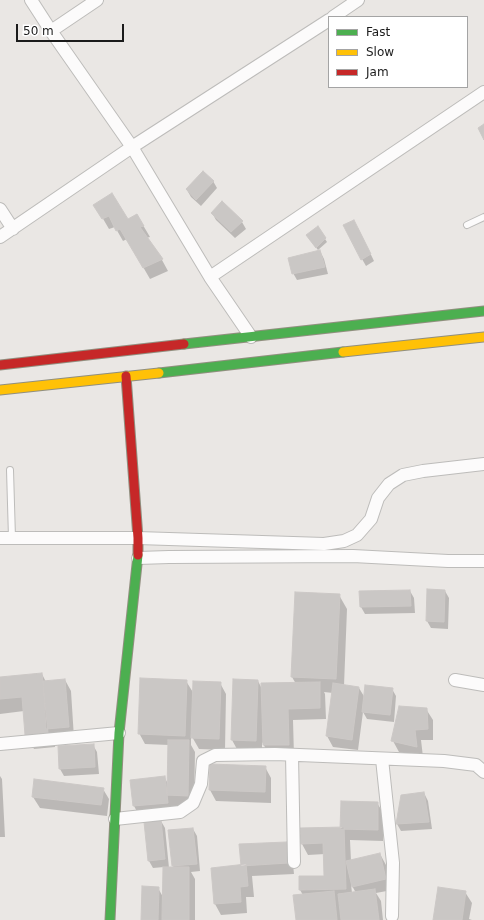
<!DOCTYPE html>
<style>
body{margin:0}
#map{position:relative;width:484px;height:920px;overflow:hidden;background:#eae7e4;font-family:"DejaVu Sans",sans-serif}
canvas{display:block}
.legend{position:absolute;left:328px;top:16px;width:140px;height:72px;box-sizing:border-box;background:#fff;border:1px solid #a4a4a4;margin:0;padding:5px 7px;list-style:none;font-size:12px;color:#1b1b1b}
.legend li{display:flex;align-items:center;gap:8px;height:20px}
.legend b{width:20px;border:1px solid #a4a4a4}
.scale{position:absolute;left:16px;top:24px;width:108px;height:18px;box-sizing:border-box;border:2px solid #1b1b1b;border-top:0;padding-left:5px;font-size:12px;line-height:14px;white-space:nowrap;color:#1b1b1b;-webkit-text-stroke:3px #fff;paint-order:stroke}
</style>
<div id="map">
<canvas width="484" height="920"></canvas>
<ul class="legend">
<li><b style="height:5px;background:#4caf50"></b>Fast</li>
<li><b style="height:5px;background:#ffc107"></b>Slow</li>
<li><b style="height:5px;background:#c62828"></b>Jam</li>
</ul>
<div class="scale">50 m</div>
</div>
<script>
const ctx = document.querySelector('canvas').getContext('2d');
ctx.lineJoin = 'round';
function paint(path, color) { ctx.fillStyle = color; ctx.fill(path, 'evenodd'); }
const poly = rows => new Path2D(rows.map(r => 'M' + r).join(''));
function stroke(path, color, width, dash) { ctx.strokeStyle = color; ctx.lineWidth = width; ctx.lineCap = dash ? 'butt' : 'round'; ctx.setLineDash(dash || []); ctx.stroke(path); }
paint(poly([
 [213,181,217,188,201,206,191,197,187,190],
 [95,205,127,220,137,215,150,237,146,238,162,260,168,271,150,279,127,239,123,241,115,227,109,229],
 [212,213,242,222,246,229,235,238,216,220],
 [318,228,327,242,318,250,307,236],
 [358,228,374,261,366,266,362,259],
 [320,251,324,259,328,274,297,280,293,273],
 [410,591,414,598,415,613,365,614,361,607],
 [445,591,449,598,448,629,431,628,427,621],
 [339,595,347,609,344,686,359,688,365,698,392,689,396,696,394,722,367,719,363,712,358,750,333,747,327,736,333,693,324,692,325,694,326,719,293,720,294,756,270,756,262,742,262,752,238,751,232,740,234,680,258,681,262,689,296,684,292,677],
 [42,674,46,682,65,680,71,691,74,738,54,739,55,747,34,749,26,735,24,711,0,714,0,678],
 [186,681,194,694,220,683,226,694,225,750,199,749,191,735,191,745,195,752,194,806,173,806,173,814,140,817,134,806,131,781,165,778,168,784,169,745,145,744,139,733],
 [426,709,433,720,433,740,421,740,423,757,399,752,393,741],
 [93,745,97,752,99,774,64,776,60,769],
 [265,767,271,778,271,803,216,801,210,790],
 [0,776,2,779,5,837,0,837],
 [103,789,109,799,107,816,40,808,33,797],
 [424,793,428,801,432,829,401,831,397,824,402,796],
 [377,803,384,814,383,841,350,840,351,861,380,854,386,865,392,890,376,893,381,901,383,920,297,920,303,895,300,890,325,877,325,854,308,855,302,844,341,828],
 [351,884,356,893,352,893],
 [161,821,165,828,169,868,174,868,173,866,170,831,193,829,197,836,200,871,191,872,195,879,195,920,142,920,158,888,163,897,164,867,153,868,149,861],
 [286,843,292,854,294,874,252,876,254,897,246,897,247,913,221,915,215,904,212,869,242,867],
 [465,892,472,903,469,919,472,920,434,920]
]), '#0003');
const building = poly([
 [484,124,484,140,478,128,484,124],
 [203,171,214,181,196,200,186,189,203,171],
 [112,193,128,219,137,214,144,226,140,227,163,259,143,268,120,229,116,231,109,216,102,219,93,205,112,193],
 [222,201,243,221,231,232,211,213,222,201],
 [354,220,371,254,361,260,343,225,354,220],
 [318,226,326,238,316,248,306,235,318,226],
 [320,250,325,267,292,274,288,258,320,250],
 [427,589,445,590,444,622,426,621,427,589],
 [410,590,411,606,360,607,359,591,410,590],
 [295,592,340,594,336,679,291,677,295,592],
 [42,673,48,733,25,735,22,697,0,699,0,677,42,673],
 [140,678,187,680,185,736,138,734,140,678],
 [65,679,69,727,46,729,43,681,65,679],
 [233,679,258,680,256,741,231,740,233,679],
 [193,681,221,682,219,739,191,738,193,681],
 [320,682,320,708,288,709,289,745,263,745,261,683,320,682],
 [333,683,359,687,352,740,326,736,333,683],
 [365,685,393,688,390,715,362,712,365,685],
 [399,706,427,708,428,729,415,730,417,747,391,741,399,706],
 [168,740,189,740,188,796,167,795,168,740],
 [94,744,95,767,59,769,58,746,94,744],
 [210,764,266,766,265,792,209,790,210,764],
 [165,776,168,803,133,806,130,780,165,776],
 [34,779,104,788,101,805,32,797,34,779],
 [424,792,429,822,396,824,401,795,424,792],
 [341,801,378,802,378,830,340,829,341,801],
 [161,820,165,859,148,861,144,822,161,820],
 [344,827,346,889,299,890,299,876,324,876,323,843,301,844,300,828,344,827],
 [193,828,197,864,172,866,168,830,193,828],
 [287,842,288,863,241,866,239,844,287,842],
 [380,853,386,879,352,887,346,861,380,853],
 [246,864,248,886,240,887,241,902,214,904,211,868,246,864],
 [163,867,189,867,189,920,162,920,163,867],
 [142,886,159,887,158,920,141,920,142,886],
 [438,887,466,891,462,920,433,920,438,887],
 [375,889,379,920,341,920,338,894,375,889],
 [334,891,337,920,296,920,293,895,334,891]
]);
paint(building, '#cac7c5');
stroke(building, '#ccc8c6', 1);
const lane = poly([
 [467,225,484,217],
 [10,470,12,538]
]);
const street = poly([
 [31,0,51,31,132,147,210,277,251,337],
 [333,17,358,0],
 [51,31,97,0],
 [0,209,13,229],
 [0,237,132,147,329,20],
 [210,277,484,92],
 [0,538,138,538,324,544,344,541,357,535,371,519,378,498,389,484,403,475,423,471,484,464],
 [138,558,169,557,353,556,448,561,484,561],
 [455,680,484,685],
 [0,744,119,733],
 [292,755,294,862],
 [382,759,393,863,392,916],
 [115,819,180,812,193,803,201,784,203,761,215,755,275,754,444,761,476,765,484,772]
]);
const fast = poly([
 [184,344,484,311],
 [159,373,343,352],
 [110,920,119,733,138,555]
]);
const slow = poly([
 [343,352,484,337],
 [0,390,159,373]
]);
const jam = poly([
 [0,365,184,344],
 [126,376,138,538,138,555]
]);
stroke(lane, '#bdbcba', 8);
stroke(street, '#bdbcba', 14);
stroke(fast, '#918f7f', 11);
stroke(slow, '#918f7f', 11);
stroke(jam, '#918f7f', 11);
stroke(lane, '#fcfbfb', 6);
stroke(street, '#fcfbfb', 12);
stroke(fast, '#4caf50', 9);
stroke(slow, '#ffc107', 9);
stroke(jam, '#c62828', 9);
</script>
